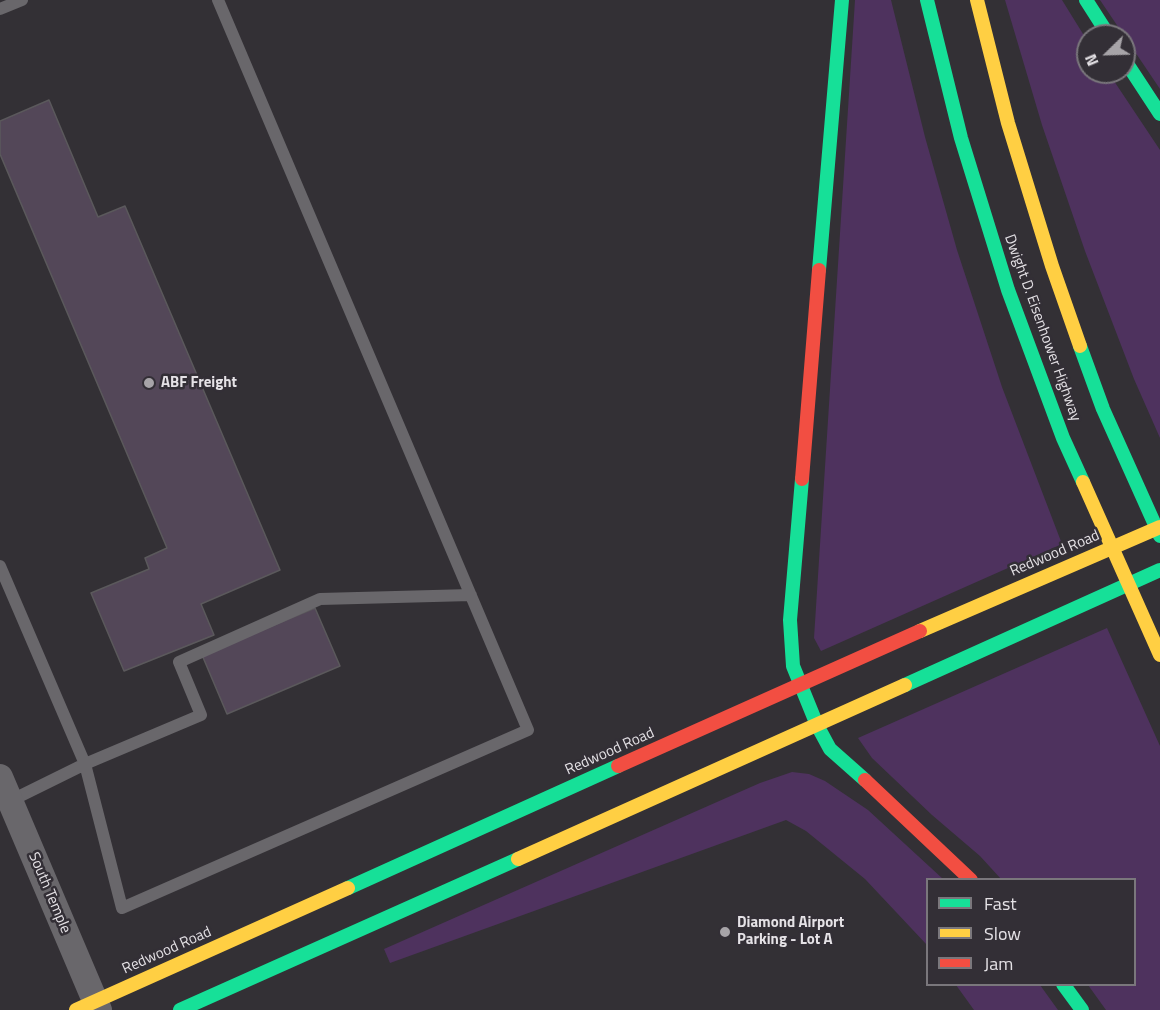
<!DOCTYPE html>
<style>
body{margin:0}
#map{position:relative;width:1160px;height:1010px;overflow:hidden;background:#333035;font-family:"Titillium Web",sans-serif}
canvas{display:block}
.legend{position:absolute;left:926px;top:878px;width:210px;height:108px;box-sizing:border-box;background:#332f36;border:2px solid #7a777c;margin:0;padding:8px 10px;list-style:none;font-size:18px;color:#e5e2e6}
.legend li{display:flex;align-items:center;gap:12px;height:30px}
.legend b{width:30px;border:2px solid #7a777c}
.north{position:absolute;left:1076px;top:24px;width:60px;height:60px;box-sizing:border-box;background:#332f36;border:2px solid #7a777c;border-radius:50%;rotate:247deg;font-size:16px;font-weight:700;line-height:24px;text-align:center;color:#e5e2e6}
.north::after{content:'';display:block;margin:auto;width:21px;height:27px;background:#a7a4a8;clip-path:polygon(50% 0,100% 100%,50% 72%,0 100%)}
</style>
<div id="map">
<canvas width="1160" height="1010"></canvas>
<ul class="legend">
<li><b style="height:8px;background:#16e098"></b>Fast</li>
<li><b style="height:8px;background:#ffcf43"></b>Slow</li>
<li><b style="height:8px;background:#f24e42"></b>Jam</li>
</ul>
<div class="north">N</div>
</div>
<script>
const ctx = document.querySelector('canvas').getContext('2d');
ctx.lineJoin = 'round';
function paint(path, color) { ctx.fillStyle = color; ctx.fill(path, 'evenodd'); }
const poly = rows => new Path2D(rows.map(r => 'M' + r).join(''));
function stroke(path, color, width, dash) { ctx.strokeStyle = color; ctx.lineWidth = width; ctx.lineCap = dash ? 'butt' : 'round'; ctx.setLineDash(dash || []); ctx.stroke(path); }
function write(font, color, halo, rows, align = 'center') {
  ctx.font = font + ' "Titillium Web",sans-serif'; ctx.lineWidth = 5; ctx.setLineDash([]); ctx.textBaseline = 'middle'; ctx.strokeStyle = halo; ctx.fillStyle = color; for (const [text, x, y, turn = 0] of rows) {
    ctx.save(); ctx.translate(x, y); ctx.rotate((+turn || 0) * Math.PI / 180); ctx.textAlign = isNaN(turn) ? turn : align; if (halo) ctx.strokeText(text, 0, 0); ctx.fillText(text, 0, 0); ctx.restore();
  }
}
paint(poly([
 [855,0,891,0,925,137,957,250,1002,387,1062,544,821,651,814,638],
 [1005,0,1062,0,1088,42,1088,72,1108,72,1160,150,1160,438,1134,379,1085,251,1042,125],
 [1100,0,1160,0,1160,89],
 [1107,628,1160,746,1160,1010,1106,1010,1088,985,1134,984,1134,880,1001,879,980,856,932,815,872,758,858,738],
 [792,772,809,774,825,781,868,810,943,879,928,880,927,945,865,879,806,831,786,820,390,963,384,949,760,783],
 [956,985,1040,985,1058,1010,974,1010]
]), '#4e325e');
const building = poly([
 [49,100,98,217,125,206,280,570,201,604,214,635,124,671,91,593,149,569,145,558,167,548,0,154,0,121,49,100],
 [315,608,340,666,227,714,202,655,315,608]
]);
paint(building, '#534758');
stroke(building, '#5b595c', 1.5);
stroke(poly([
 [0,9,22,0],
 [0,566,85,764,122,908,528,730,218,0],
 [10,801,85,764,201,715,179,662,320,599,471,595]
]), '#69676b', 12);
stroke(poly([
 [0,777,99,1010]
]), '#69676b', 26);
stroke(poly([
 [927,0,961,138,1008,290,1063,438,1083,482],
 [1086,0,1109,36],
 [1124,59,1160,114],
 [819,270,842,0],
 [1080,346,1103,409,1160,536],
 [802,479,790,620,793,666,817,725,830,749,865,780],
 [905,685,1160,570],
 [348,888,618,766],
 [1063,984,1082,1010],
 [180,1010,518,859]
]), '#16e098', 14);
stroke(poly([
 [977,0,1008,123,1052,266,1080,346],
 [1083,482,1160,655],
 [920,631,1160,527],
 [518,859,905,685],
 [76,1010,348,888]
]), '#ffcf43', 14);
stroke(poly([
 [802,479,819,270],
 [618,766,920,631],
 [865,780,971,880]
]), '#f24e42', 14);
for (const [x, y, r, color] of [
 [149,383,6,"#a7a4a8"],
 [725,932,6,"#a7a4a8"]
]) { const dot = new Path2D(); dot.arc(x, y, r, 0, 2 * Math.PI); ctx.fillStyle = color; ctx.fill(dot); stroke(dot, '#332f36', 2); }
write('15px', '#e5e2e6', '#332f36', [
 ["Dwight D. Eisenhower Highway",1042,328,70],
 ["Redwood Road",1055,554,-23],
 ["Redwood Road",610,752,-24],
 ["South Temple",49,893,67],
 ["Redwood Road",167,951,-24]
]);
write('bold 15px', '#e5e2e6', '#332f36', [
 ["ABF Freight",161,383],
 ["Diamond Airport",737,923],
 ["Parking - Lot A",737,940]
], 'left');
</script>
